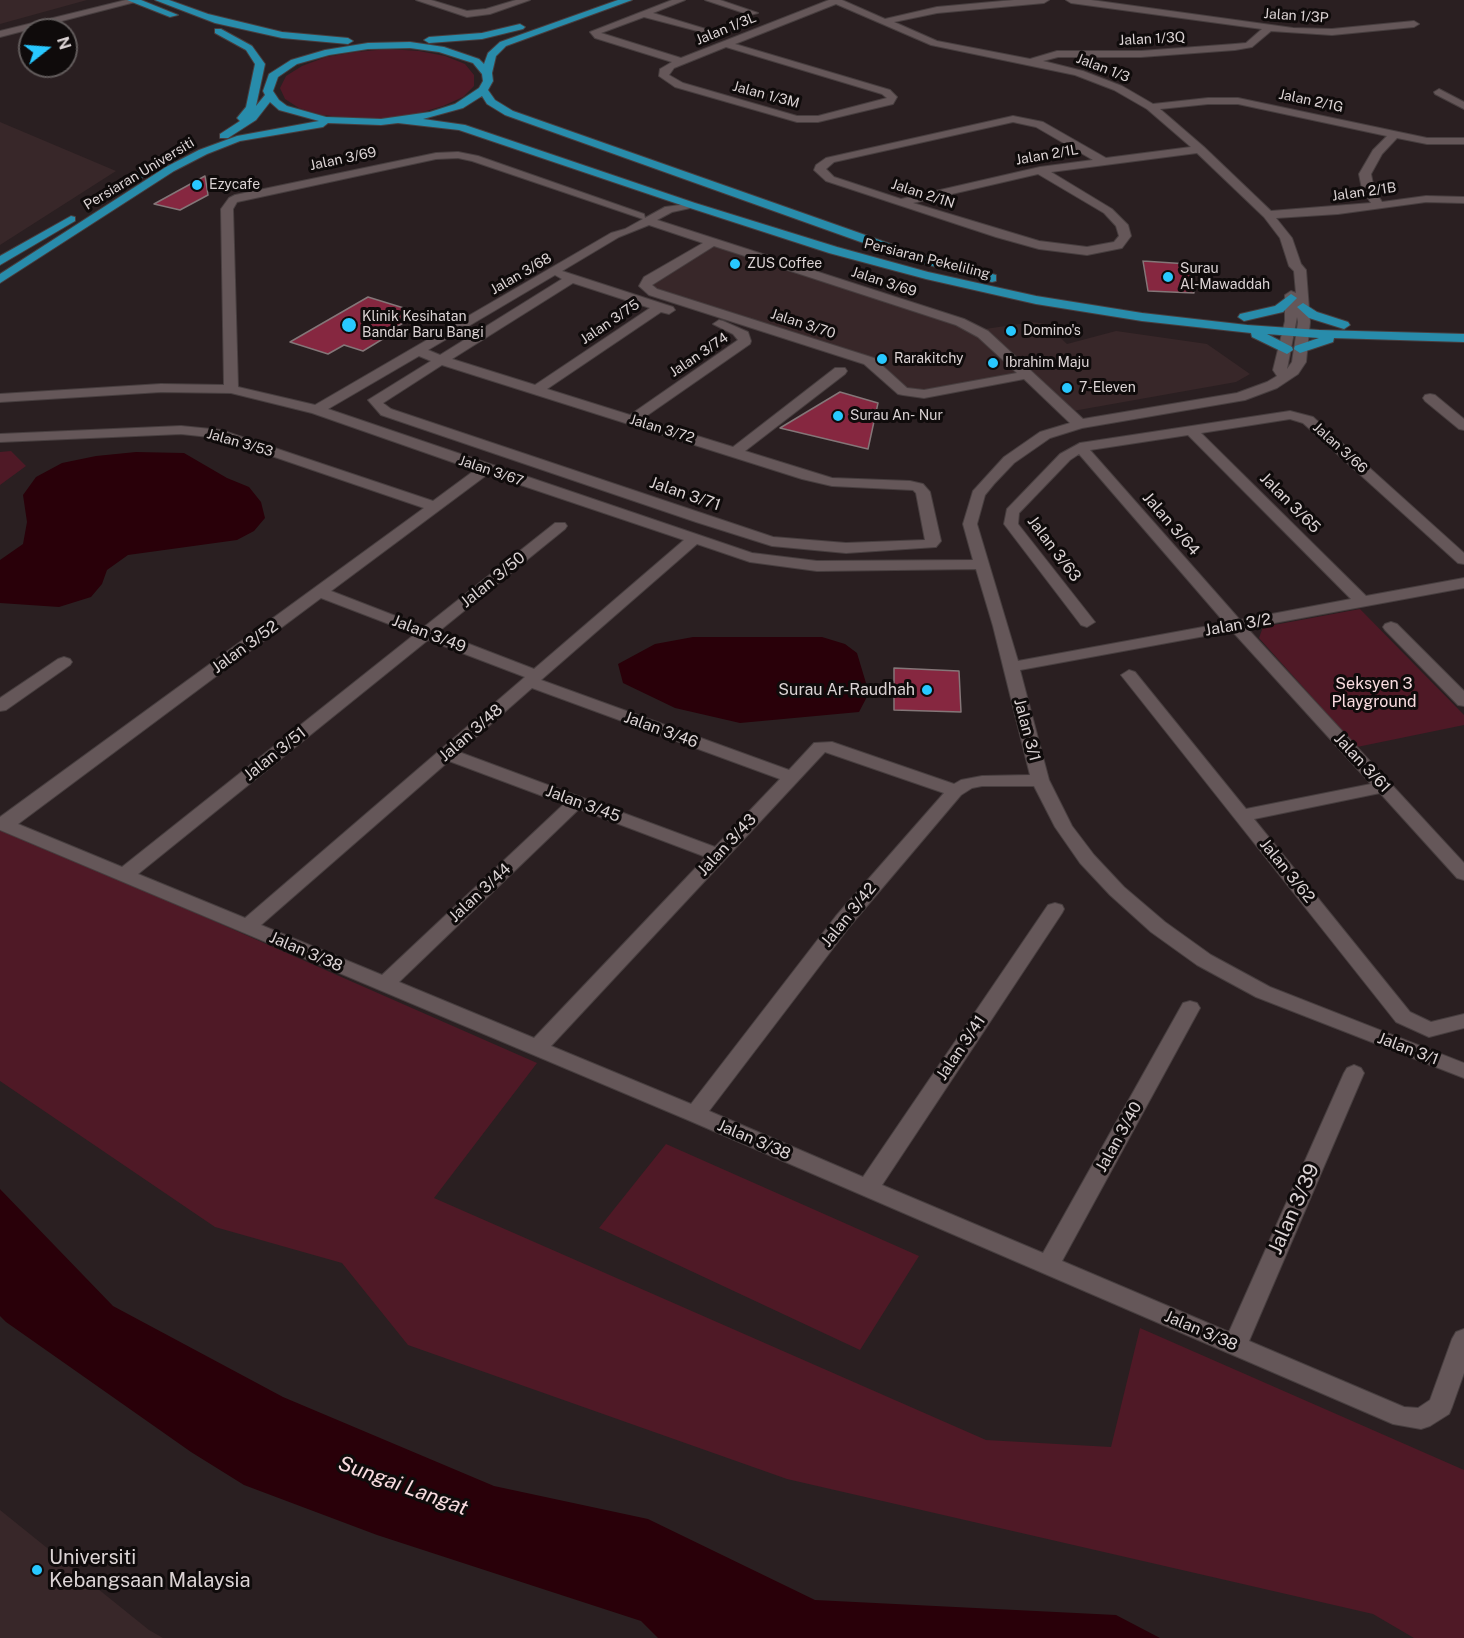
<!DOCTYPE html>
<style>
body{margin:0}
#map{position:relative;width:1464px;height:1638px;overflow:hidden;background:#2a1f21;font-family:"Public Sans",sans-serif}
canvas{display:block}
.north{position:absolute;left:18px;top:18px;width:60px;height:60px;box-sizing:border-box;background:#0f0b0b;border:2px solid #615b5b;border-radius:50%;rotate:73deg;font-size:16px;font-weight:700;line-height:24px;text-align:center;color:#dbd3d4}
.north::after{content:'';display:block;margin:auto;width:21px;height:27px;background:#28c8ff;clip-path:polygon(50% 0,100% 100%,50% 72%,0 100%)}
</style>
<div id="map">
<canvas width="1464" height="1638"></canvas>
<div class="north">N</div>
</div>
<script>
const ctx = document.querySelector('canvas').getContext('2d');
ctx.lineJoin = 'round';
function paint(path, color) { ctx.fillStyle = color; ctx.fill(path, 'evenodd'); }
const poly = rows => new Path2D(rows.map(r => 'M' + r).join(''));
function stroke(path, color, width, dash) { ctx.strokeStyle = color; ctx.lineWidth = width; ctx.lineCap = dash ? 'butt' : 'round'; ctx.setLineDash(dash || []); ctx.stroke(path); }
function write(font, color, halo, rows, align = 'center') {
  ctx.font = font + ' "Public Sans",sans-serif'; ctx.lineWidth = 6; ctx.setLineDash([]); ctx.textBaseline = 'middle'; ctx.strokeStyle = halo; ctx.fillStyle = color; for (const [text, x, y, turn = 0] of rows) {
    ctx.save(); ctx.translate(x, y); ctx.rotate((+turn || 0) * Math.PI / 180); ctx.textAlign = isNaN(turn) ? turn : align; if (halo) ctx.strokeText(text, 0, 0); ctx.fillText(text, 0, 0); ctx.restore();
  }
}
paint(poly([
 [0,0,87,0,0,24],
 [0,122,116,171,0,245],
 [714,245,970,329,1018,373,922,390,906,388,875,360,660,292,649,285],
 [1033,322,1046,324,1067,344,1116,331,1207,344,1250,374,1236,382,1073,411,985,329],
 [0,1510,149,1630,163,1638,0,1638]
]), '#382729');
paint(poly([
 [388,49,419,51,445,56,465,64,474,75,474,86,463,97,443,106,416,114,384,118,352,118,322,115,299,108,285,99,280,88,286,76,302,66,326,57,356,52],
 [11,451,26,466,0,485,0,452],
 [1360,609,1464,715,1464,725,1357,747,1259,638,1263,627],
 [0,827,537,1063,434,1198,986,1440,1111,1447,1140,1328,1464,1470,1464,1638,1414,1638,1373,1614,787,1479,408,1345,342,1263,215,1227,0,1081],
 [666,1144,919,1256,860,1350,599,1228]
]), '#4f1926');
paint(poly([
 [136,452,184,453,227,478,249,487,261,502,265,518,254,531,237,540,128,555,107,570,102,584,91,597,59,607,0,603,0,560,23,544,27,522,23,495,36,477,62,463,96,456],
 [693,637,822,637,845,644,857,653,869,693,859,712,740,723,675,708,623,683,618,664,655,644],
 [0,1189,113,1306,283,1397,494,1486,648,1519,815,1600,1116,1615,1160,1638,658,1638,641,1621,377,1535,244,1485,191,1452,6,1322,0,1316]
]), '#290009');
const building = poly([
 [205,176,208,195,180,210,154,204,205,176],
 [1143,261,1188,264,1194,293,1148,291,1143,261],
 [368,297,420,313,386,333,391,334,363,351,344,345,328,354,290,342,368,297],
 [840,392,878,403,868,449,780,428,840,392],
 [894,668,959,671,961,712,894,710,894,668]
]);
paint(building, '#862740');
stroke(building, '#847678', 1.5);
const minor = poly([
 [126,0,139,1,0,37,0,31,126,0],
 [416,0,431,0,467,11,486,9,516,0,530,0,490,14,467,17,416,0],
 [672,0,685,0,653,13,709,30,709,34,644,17,601,33,681,58,829,0,842,0,885,19,937,7,1014,0,1049,0,1044,3,937,13,894,22,937,41,1030,59,1057,51,1141,51,1235,44,1246,43,1262,29,1071,3,1066,0,1091,0,1293,28,1332,29,1414,21,1419,24,1414,27,1332,35,1271,31,1252,47,1235,50,1141,57,1058,57,1043,61,1083,71,1122,86,1153,104,1208,98,1238,98,1427,138,1464,138,1464,144,1427,144,1397,138,1382,154,1371,174,1374,189,1382,202,1426,196,1464,197,1464,203,1426,202,1338,214,1276,218,1292,238,1301,264,1306,270,1310,322,1306,362,1298,374,1277,388,1245,400,1082,428,1050,438,1014,463,994,484,985,495,977,524,1018,661,1225,623,1079,454,1070,460,1019,513,1018,524,1095,622,1087,627,1081,625,1004,524,1007,509,1060,454,1080,443,1290,411,1313,417,1464,553,1464,564,1458,563,1303,423,1290,419,1201,433,1366,596,1464,578,1464,588,1247,628,1464,863,1464,880,1457,878,1380,793,1254,819,1410,1012,1431,1022,1464,1014,1464,1028,1429,1037,1396,1022,1121,675,1129,670,1135,672,1246,809,1371,784,1232,631,1020,670,1049,780,1072,826,1094,855,1124,887,1165,922,1211,955,1270,987,1464,1063,1464,1078,1256,997,1197,965,1151,932,1110,895,1080,863,1055,827,1034,786,982,786,972,788,961,795,850,926,709,1111,863,1177,1048,905,1055,903,1062,905,1064,909,1062,913,882,1185,1043,1253,1183,1003,1190,1001,1197,1003,1200,1008,1062,1261,1229,1332,1344,1073,1347,1068,1354,1065,1361,1068,1364,1073,1249,1341,1404,1407,1418,1408,1430,1400,1452,1339,1456,1332,1464,1329,1464,1373,1452,1407,1449,1414,1430,1426,1421,1429,1393,1424,688,1120,0,830,0,817,424,508,219,438,181,434,0,442,0,434,181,426,221,430,433,501,475,470,312,413,231,393,161,392,0,402,0,394,161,384,224,385,221,209,229,198,235,195,436,153,458,152,478,156,644,214,645,218,665,207,695,203,695,207,672,212,657,220,964,319,988,331,1083,419,1237,393,1267,382,1277,376,1273,370,1285,321,1285,295,1291,291,1296,293,1294,271,1289,266,1280,238,1264,217,1197,153,1051,172,1112,209,1128,225,1131,236,1122,248,1087,255,1039,249,996,237,826,181,814,170,816,165,826,158,1013,116,1043,122,1106,158,1191,147,1147,109,1114,90,1075,75,931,45,836,4,735,44,890,90,897,97,893,104,818,122,797,122,675,87,659,76,660,69,672,62,595,38,590,32,672,0],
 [726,47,882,94,887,98,818,116,797,116,683,83,669,75,674,68,726,47],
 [1208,104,1238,104,1387,136,1373,150,1359,174,1362,189,1371,203,1271,211,1204,147,1160,109,1208,104],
 [1013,122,1036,127,1093,160,1040,167,901,199,834,177,826,169,834,162,1013,122],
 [458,158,472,161,643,219,625,229,611,233,315,405,238,387,233,209,237,202,436,159,458,158],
 [1038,174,1104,213,1116,226,1119,236,1114,242,1087,247,1039,241,913,203,1038,174],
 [649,225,703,243,644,277,639,286,649,295,864,364,898,394,903,395,924,398,1024,379,1070,423,1040,432,1004,457,973,491,963,524,973,560,817,561,752,553,328,409,419,356,431,361,368,400,381,415,696,522,772,546,846,553,936,547,941,541,930,492,923,484,910,481,832,478,745,451,845,374,847,371,845,368,835,368,733,447,642,419,750,344,751,341,748,332,723,321,719,320,713,324,733,334,738,340,630,415,547,389,661,312,669,314,675,310,673,307,562,271,619,237,649,225],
 [714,246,956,325,978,337,1017,373,924,390,907,388,874,358,657,289,652,285,714,246],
 [555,275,562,279,440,355,428,350,555,275],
 [573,283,650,308,535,385,452,359,573,283],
 [1297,317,1298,322,1292,362,1287,369,1297,317],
 [442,365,802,479,832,486,913,490,916,493,925,540,846,543,773,537,391,409,383,403,442,365],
 [1188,435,1351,599,1240,620,1090,450,1188,435],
 [488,474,684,540,534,669,438,632,565,529,567,526,565,523,555,523,424,627,331,591,488,474],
 [697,544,750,562,817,571,976,569,993,626,1030,775,982,776,961,780,954,784,832,742,814,743,789,770,541,680,697,544],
 [321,598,415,634,122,867,18,824,321,598],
 [428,640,525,677,245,918,138,874,428,640],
 [532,688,780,779,715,847,459,752,532,688],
 [825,752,944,793,836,916,691,1104,551,1046,825,752],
 [449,761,564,804,382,975,261,925,449,761],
 [579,809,706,857,534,1038,399,982,579,809],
 [705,0,720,0,758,13,750,15,705,0],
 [1439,89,1464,102,1464,109,1435,94,1434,92,1439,89],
 [1430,394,1435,395,1464,419,1464,430,1459,429,1425,401,1423,398,1425,395,1430,394],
 [1391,622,1397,624,1464,691,1464,706,1458,705,1385,630,1383,627,1385,624,1391,622],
 [64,657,70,659,72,662,70,665,6,710,0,711,0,698,58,659,64,657]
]);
const major = poly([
 [127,0,141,0,178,15,170,17,127,0],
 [155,0,169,0,208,14,282,32,348,38,353,41,348,44,282,38,215,23,155,0],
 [618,0,632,0,506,46,496,56,492,73,493,81,488,90,495,100,513,111,922,255,996,275,996,281,992,282,914,261,505,115,487,104,482,96,463,108,423,119,465,125,695,203,837,247,928,272,1036,296,1142,313,1247,325,1319,330,1464,334,1464,342,1334,338,1333,342,1300,353,1294,349,1295,346,1319,338,1267,334,1292,347,1293,350,1287,354,1252,337,1251,333,1142,321,1036,304,926,279,829,253,687,207,459,130,398,123,381,125,328,123,323,127,240,141,207,154,174,171,0,283,0,274,166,167,199,150,237,136,319,121,279,110,270,102,256,120,228,138,220,138,220,134,240,121,237,118,246,107,255,64,246,50,215,33,215,29,221,29,252,46,265,64,256,106,265,95,263,91,269,74,291,60,325,50,368,43,410,42,444,47,479,59,484,64,488,53,500,42,618,0],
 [410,48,439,52,473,63,482,74,483,81,479,88,455,104,430,112,381,119,326,117,287,106,279,100,273,91,278,77,297,64,329,55,368,49,410,48],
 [520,24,525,27,523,29,482,39,429,43,424,40,429,37,482,33,520,24],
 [184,146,188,147,188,151,166,161,133,184,125,184,123,182,158,157,184,146],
 [71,216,75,217,75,221,0,265,0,256,71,216],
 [1291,294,1297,298,1283,312,1244,321,1238,317,1240,314,1275,306,1291,294],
 [1303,303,1317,312,1348,322,1350,325,1344,329,1309,318,1297,307,1303,303]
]);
stroke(minor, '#473e3f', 2);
stroke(major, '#473e3f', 2);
paint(minor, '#655759');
paint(major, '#288cab');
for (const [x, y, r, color] of [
 [197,185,6,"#28c8ff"],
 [735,264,6,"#28c8ff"],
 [1168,277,6,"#28c8ff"],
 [349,325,8,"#28c8ff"],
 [1011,331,6,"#28c8ff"],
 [882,359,6,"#28c8ff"],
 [993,363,6,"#28c8ff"],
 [1067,388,6,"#28c8ff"],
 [838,416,6,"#28c8ff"],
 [927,690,6,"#28c8ff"],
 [37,1570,6,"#28c8ff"]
]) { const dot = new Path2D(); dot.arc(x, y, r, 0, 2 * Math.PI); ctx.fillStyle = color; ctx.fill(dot); stroke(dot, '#0f0b0b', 2); }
write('14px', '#dbd3d4', '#0f0b0b', [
 ["Jalan 1/3P",1296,16,4],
 ["Jalan 1/3L",726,29,-22],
 ["Jalan 1/3Q",1152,39,-3],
 ["Jalan 1/3",1103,68,21],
 ["Jalan 1/3M",766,95,15],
 ["Jalan 2/1G",1311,101,12],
 ["Jalan 2/1L",1047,155,-10],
 ["Jalan 3/69",343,159,-12],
 ["Persiaran Universiti",139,174,-31],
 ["Jalan 2/1B",1364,192,-8],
 ["Jalan 2/1N",923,194,18],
 ["Persiaran Pekeliling",927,259,14],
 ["Jalan 3/68",521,274,-30],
 ["Jalan 3/69",884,282,18],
 ["Jalan 3/75",610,322,-34],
 ["Jalan 3/70",803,324,18],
 ["Jalan 3/74",699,355,-34],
 ["Jalan 3/72",662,429,17],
 ["Jalan 3/53",240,443,16],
 ["Jalan 3/66",1340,448,42],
 ["Jalan 3/67",491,471,19]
]);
write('14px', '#dbd3d4', '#0f0b0b', [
 ["Ezycafe",209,185],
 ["ZUS Coffee",747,264],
 ["Surau",1180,269],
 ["Al-Mawaddah",1180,285],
 ["Klinik Kesihatan",362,317],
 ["Bandar Baru Bangi",362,333],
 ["Domino's",1023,331],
 ["Rarakitchy",894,359],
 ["Ibrahim Maju",1005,363],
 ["7-Eleven",1079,388],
 ["Surau An- Nur",850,416]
], 'left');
write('16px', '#dbd3d4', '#0f0b0b', [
 ["Jalan 3/71",685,494,19],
 ["Jalan 3/65",1290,503,45],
 ["Jalan 3/64",1171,524,49],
 ["Jalan 3/63",1054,549,53],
 ["Jalan 3/50",493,580,-39],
 ["Jalan 3/2",1238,625,-10],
 ["Jalan 3/49",429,634,21],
 ["Jalan 3/52",245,647,-36],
 ["Jalan 3/46",661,730,20],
 ["Jalan 3/1",1027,730,75],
 ["Jalan 3/48",471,733,-41],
 ["Jalan 3/51",275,754,-39],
 ["Jalan 3/61",1362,763,47],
 ["Jalan 3/45",583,804,20],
 ["Jalan 3/43",727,845,-47],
 ["Jalan 3/62",1287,871,51],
 ["Jalan 3/44",480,893,-43],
 ["Jalan 3/42",849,915,-51],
 ["Jalan 3/38",306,952,23],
 ["Jalan 3/41",961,1048,-56],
 ["Jalan 3/1",1408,1049,21],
 ["Jalan 3/40",1119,1137,-61],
 ["Jalan 3/38",754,1140,23],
 ["Jalan 3/38",1201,1331,23]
]);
write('16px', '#f9dce0', '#0f0b0b', [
 ["Seksyen 3",1374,684],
 ["Playground",1374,702]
]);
write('16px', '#dbd3d4', '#0f0b0b', [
 ["Surau Ar-Raudhah",915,690]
], 'right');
write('20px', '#dbd3d4', '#0f0b0b', [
 ["Jalan 3/39",1294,1209,-66]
]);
write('20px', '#dbd3d4', '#0f0b0b', [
 ["Universiti",49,1558],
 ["Kebangsaan Malaysia",49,1581]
], 'left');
write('italic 21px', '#f8dce0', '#0f0b0b', [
 ["Sungai Langat",403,1486,20]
]);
</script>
